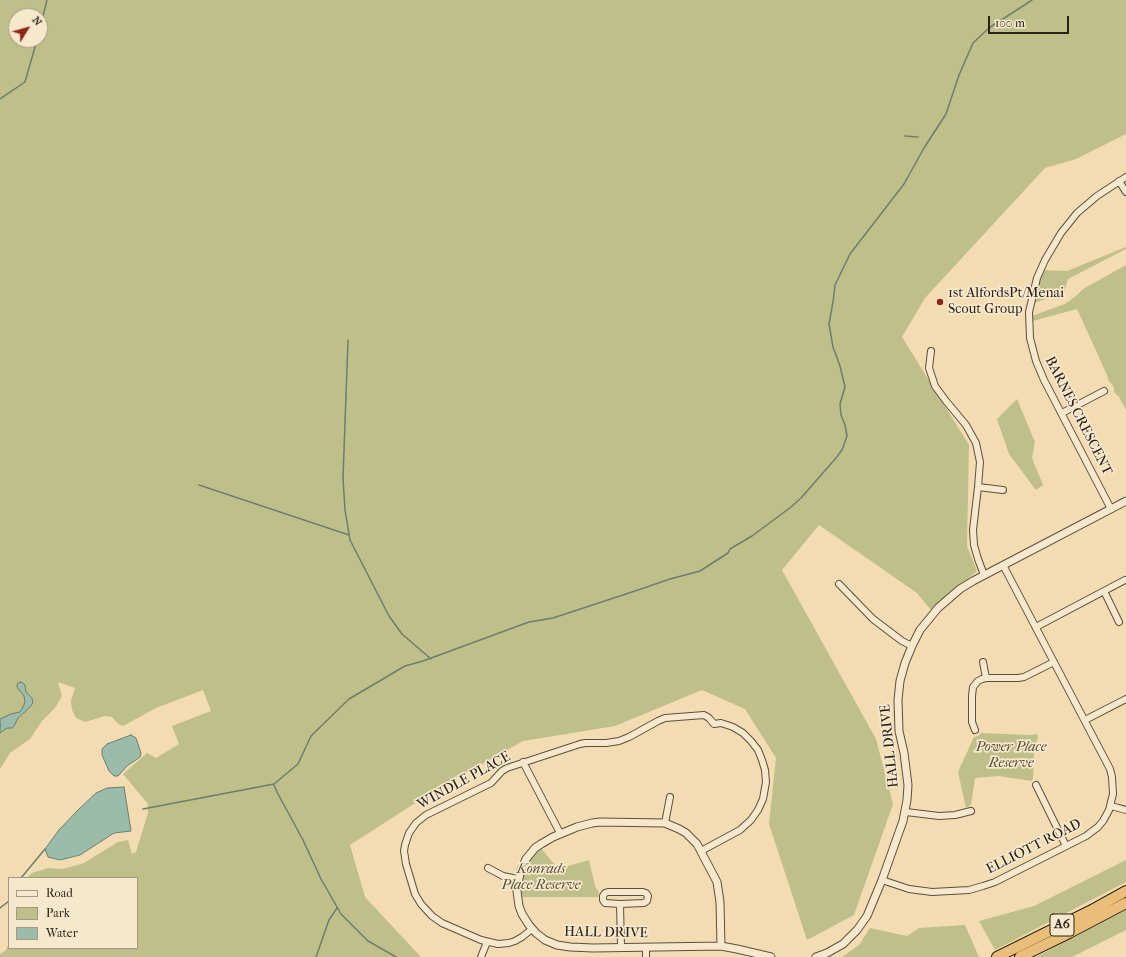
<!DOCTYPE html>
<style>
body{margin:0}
#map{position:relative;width:1126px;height:957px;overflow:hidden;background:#f3dcb2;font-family:"IM FELL French Canon",serif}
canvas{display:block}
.legend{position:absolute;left:8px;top:877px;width:130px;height:72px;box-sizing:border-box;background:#f7e8cd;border:1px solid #a59884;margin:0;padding:5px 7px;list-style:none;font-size:12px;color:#292016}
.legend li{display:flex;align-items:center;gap:8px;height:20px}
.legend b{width:20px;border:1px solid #a59884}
.north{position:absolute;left:8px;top:8px;width:40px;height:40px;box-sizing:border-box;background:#f7e8cd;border:1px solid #a59884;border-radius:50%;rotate:53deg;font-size:11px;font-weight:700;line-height:16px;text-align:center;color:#292016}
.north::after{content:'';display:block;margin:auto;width:14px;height:18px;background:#8f2418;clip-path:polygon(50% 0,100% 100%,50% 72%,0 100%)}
.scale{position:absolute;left:988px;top:16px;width:81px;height:18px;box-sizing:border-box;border:2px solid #292016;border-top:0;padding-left:5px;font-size:12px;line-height:14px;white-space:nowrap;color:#292016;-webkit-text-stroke:3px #f7e8cd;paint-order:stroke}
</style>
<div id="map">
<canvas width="1126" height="957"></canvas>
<ul class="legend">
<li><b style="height:5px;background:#f7e8cd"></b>Road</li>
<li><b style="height:11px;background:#bfbf89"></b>Park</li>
<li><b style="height:11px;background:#9bbcaa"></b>Water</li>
</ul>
<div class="north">N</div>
<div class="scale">100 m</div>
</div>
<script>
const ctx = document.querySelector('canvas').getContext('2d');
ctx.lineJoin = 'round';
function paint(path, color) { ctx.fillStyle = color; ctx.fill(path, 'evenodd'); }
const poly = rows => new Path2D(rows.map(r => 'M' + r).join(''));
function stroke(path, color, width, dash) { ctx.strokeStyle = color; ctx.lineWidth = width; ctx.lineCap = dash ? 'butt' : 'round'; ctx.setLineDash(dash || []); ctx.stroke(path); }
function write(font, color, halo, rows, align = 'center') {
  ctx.font = font + ' "IM FELL French Canon",serif'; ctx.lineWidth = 3.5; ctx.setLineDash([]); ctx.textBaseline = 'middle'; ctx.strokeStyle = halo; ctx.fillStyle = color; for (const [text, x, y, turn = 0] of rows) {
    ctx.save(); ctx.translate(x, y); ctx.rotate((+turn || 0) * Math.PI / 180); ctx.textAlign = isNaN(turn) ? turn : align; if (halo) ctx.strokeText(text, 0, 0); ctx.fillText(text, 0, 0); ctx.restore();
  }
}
paint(poly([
 [0,0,1126,0,1126,134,1076,159,1045,168,925,298,902,337,969,445,967,546,977,571,931,610,917,593,819,525,782,570,876,739,893,804,854,915,807,940,769,824,776,758,745,709,702,690,615,726,523,741,434,791,350,845,365,897,421,957,0,957,0,954,6,950,9,942,9,948,137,948,137,878,27,878,32,873,48,868,63,869,84,863,118,842,128,840,132,854,136,852,148,813,148,804,123,774,147,753,156,758,179,744,172,726,211,711,203,690,156,708,123,726,117,723,112,717,105,716,85,722,76,718,72,710,71,701,75,688,58,682,62,696,55,708,42,721,30,739,10,753,0,769],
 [16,16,40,16,40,40,16,40],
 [1126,247,1126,249,1120,252,1068,279,1064,293,1031,304,1041,270,1067,271],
 [1126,265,1126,410,1119,397,1114,392,1114,389,1112,384,1109,382,1107,375,1077,309,1029,322,1029,317,1065,304,1076,296,1083,289],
 [1017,399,1035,442,1032,458,1043,485,1036,490,1009,454,997,419],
 [981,733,1031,735,1037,734,1038,737,1034,752,1033,779,1031,781,999,776,975,778,971,805,966,808,958,772,974,737,978,736],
 [541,848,558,869,589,860,595,886,599,893,598,897,521,897,522,878,526,865,534,854],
 [1126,860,1126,882,995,950,979,921,1034,906],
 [1126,910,1126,930,1072,957,1036,957],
 [965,925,979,957,842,957,859,945,870,928,907,936,919,928]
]), '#bfbf89');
const water = poly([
 [20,682,23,683,25,685,26,692,32,698,33,703,28,709,18,718,14,726,12,728,7,728,0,733,0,727,1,725,0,724,0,719,11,714,20,712,24,705,25,701,24,696,17,687,17,684,20,682],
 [131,735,136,738,141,753,140,757,127,766,118,776,114,776,109,771,102,755,102,749,107,744,131,735],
 [124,787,131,831,114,833,80,855,60,860,48,857,45,849,59,830,77,811,96,793,107,788,124,787]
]);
paint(water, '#9bbcaa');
stroke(water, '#6d7e6f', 1);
stroke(poly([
 [40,28,47,0],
 [0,99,25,82,37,40],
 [905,136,918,137],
 [348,340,343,478,345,510,350,540,389,616,402,634,431,659],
 [199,485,349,535],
 [274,785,277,792,303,840,321,879,341,914,368,941,396,957],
 [143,809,274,784,298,764,311,736,349,699,405,666,423,661,529,622,553,618,638,590,670,579,700,571,728,553,730,549,752,536,791,507,801,498,836,458,842,450,847,436,845,425,841,415,840,404,845,387,840,366,833,347,829,324,833,302,835,285,850,254,904,184,924,148,946,114,959,75,973,43,989,28,1032,0],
 [21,878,45,849],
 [0,908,9,901],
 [316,957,329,920,337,908]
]), '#6d7e6f', 1.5);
const minor = poly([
 [1119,181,1126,192],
 [931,351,929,368,935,386,946,401,966,425,976,443,980,462,978,487,973,530,974,545,978,559,984,575],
 [1062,413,1104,391],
 [978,487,1003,490],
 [1111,509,1044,380,1036,361,1030,338,1029,312,1037,278,1045,260,1061,233,1077,213,1097,196,1126,177],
 [839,584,873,619,902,641,912,646],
 [1104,591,1119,622],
 [1036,627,1125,580],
 [983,662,986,678],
 [1085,720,1126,699],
 [975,730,972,722,972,696,973,687,978,681,982,679,986,678,1018,678,1024,677,1054,662],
 [523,762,560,833],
 [1036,785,1066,846],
 [1111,806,1126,810],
 [906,812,939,816,955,815,971,811],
 [665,823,670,797],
 [488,868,503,876,518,879],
 [882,880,909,889,932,892,969,890,983,886,995,882,1086,836,1098,827,1103,821,1109,810,1113,794,1112,777,1110,769,1003,565],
 [620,904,644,903,647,901,648,896,646,893,643,892,608,892,605,893,603,896,603,900,605,903,620,904,621,947],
 [532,929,522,937,515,941,509,943,498,944,481,940,442,923,432,916,421,904,415,894,406,864,404,851,405,845,409,833,416,823,426,815,491,783,502,771,507,768,580,744,585,743,606,743,619,741,629,737,658,721,665,718,704,715,709,718,714,724,721,723,733,727,743,733,751,741,758,750,762,760,765,770,766,782,763,799,758,810,751,820,740,830,701,851],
 [481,957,487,942],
 [646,957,646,947]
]);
const tertiary = poly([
 [721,946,720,902,717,882,697,844,686,833,679,829,665,823,600,822,592,823,577,827,553,837,541,844,535,848,526,859,520,873,517,891,519,906,522,914,529,925,536,933,545,940,557,945,570,947,593,948,721,946,737,949,771,957],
 [816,957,827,953,843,944,857,930,867,916,882,880,903,821,907,800,908,785,904,753,899,731,898,700,900,681,905,663,912,646,920,630,938,608,960,589,973,581,1126,501]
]);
const trunk = poly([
 [997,957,1090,911,1126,891],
 [1020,957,1069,933,1126,903]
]);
stroke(minor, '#5c4f3d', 8);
stroke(tertiary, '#5c4f3d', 9);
stroke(trunk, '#292016', 12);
stroke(minor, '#f7e8cd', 6);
stroke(tertiary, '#f7e8cd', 7);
stroke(trunk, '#eabe79', 10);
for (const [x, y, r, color] of [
 [940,302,4,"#8f2418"]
]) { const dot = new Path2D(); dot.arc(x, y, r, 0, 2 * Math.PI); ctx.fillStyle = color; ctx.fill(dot); stroke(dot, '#f7e8cd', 1.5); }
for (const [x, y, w] of [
 [1062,925,24]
]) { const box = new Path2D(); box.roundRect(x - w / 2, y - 11, w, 22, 3); ctx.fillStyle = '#f7e8cd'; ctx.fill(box); stroke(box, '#292016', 1); }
write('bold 13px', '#292016', null, [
 ["A6",1062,925]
]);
write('14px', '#292016', '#f7e8cd', [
 ["1st AlfordsPt/Menai",948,294],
 ["Scout Group",948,310]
], 'left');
write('14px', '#292016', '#f7e8cd', [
 ["BARNES CRESCENT",1078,416,63],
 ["HALL DRIVE",890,746,-96],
 ["WINDLE PLACE",464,781,-29],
 ["ELLIOTT ROAD",1034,847,-27],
 ["HALL DRIVE",606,933,1]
]);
write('italic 14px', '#565038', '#f7e8cd', [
 ["Power Place",1011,748],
 ["Reserve",1011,764],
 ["Konrads",541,870],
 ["Place Reserve",541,886]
]);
</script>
